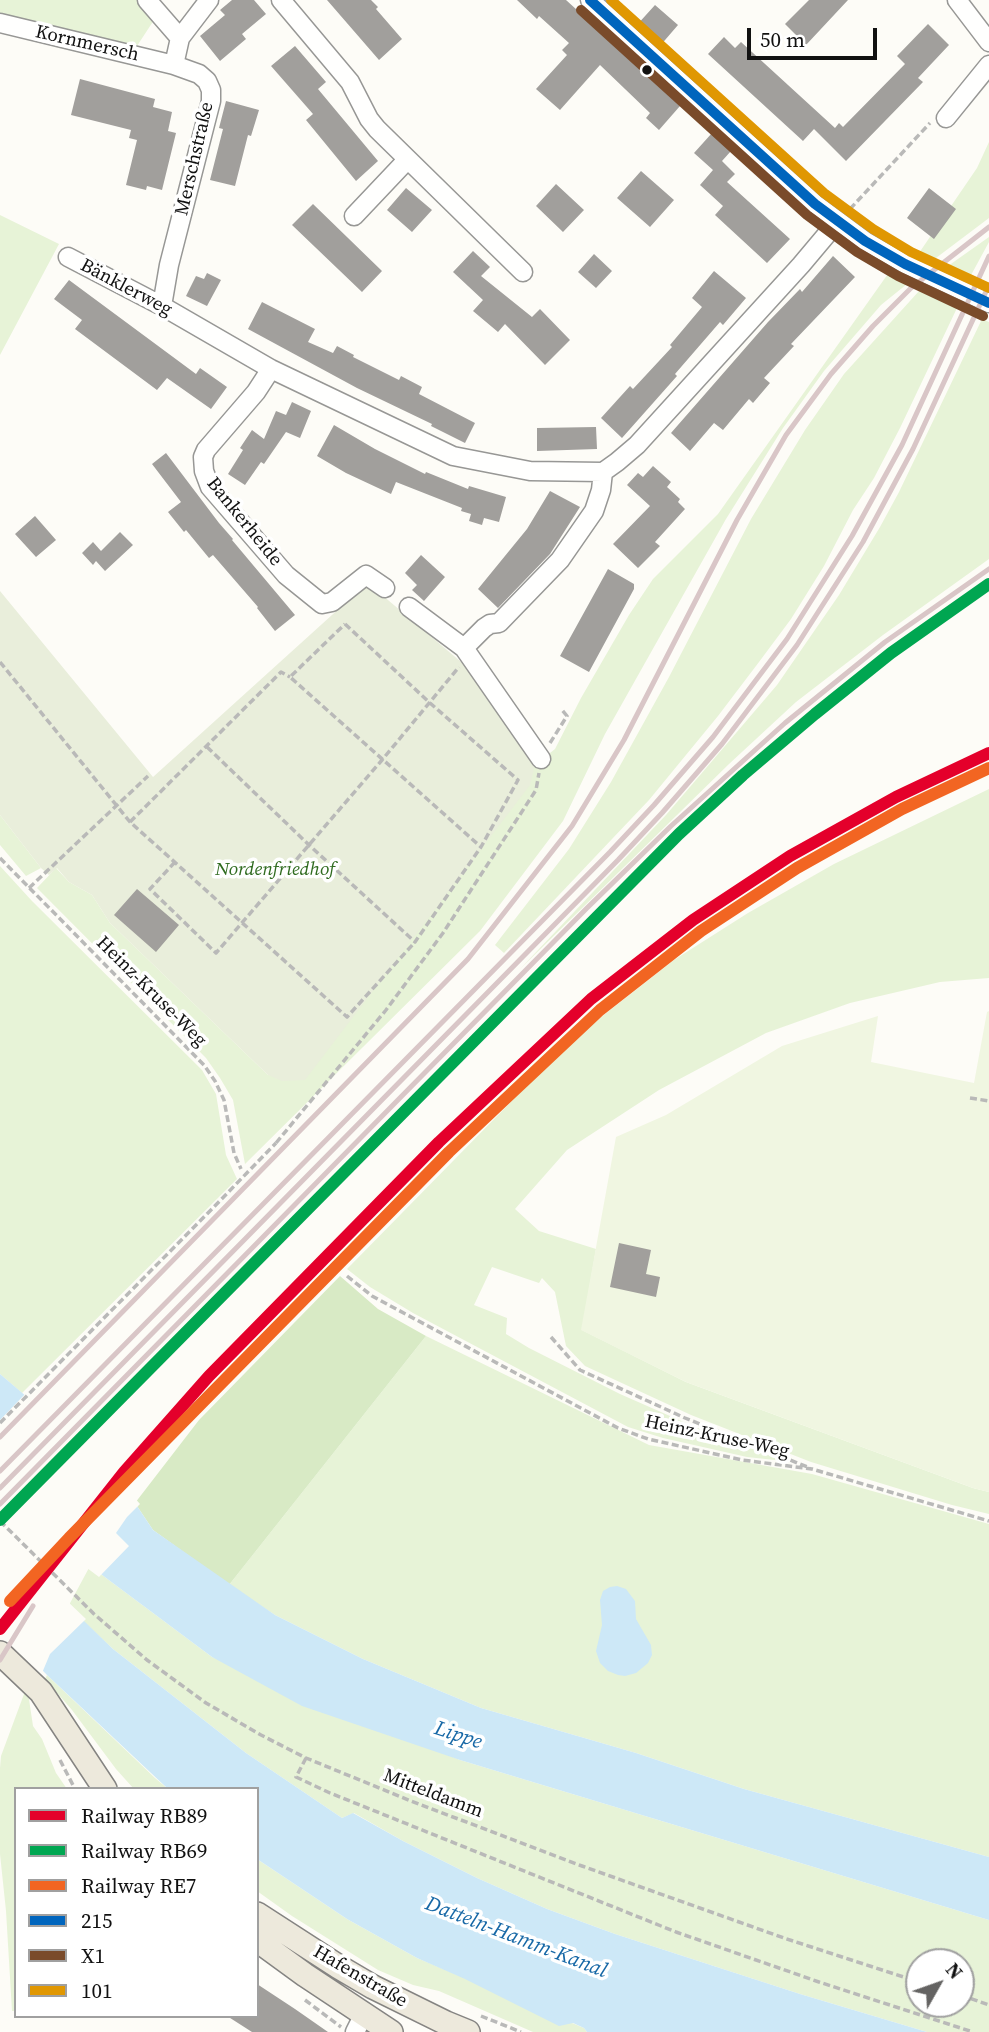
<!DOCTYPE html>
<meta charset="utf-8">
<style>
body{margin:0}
#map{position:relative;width:989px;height:2032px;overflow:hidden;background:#fdfcf7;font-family:"Source Serif 4",serif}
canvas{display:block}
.legend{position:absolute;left:14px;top:1787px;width:245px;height:231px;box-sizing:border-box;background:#fff;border:2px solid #a0a0a0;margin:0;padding:9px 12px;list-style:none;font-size:21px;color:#111}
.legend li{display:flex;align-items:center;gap:14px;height:35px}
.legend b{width:35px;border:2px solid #a0a0a0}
.north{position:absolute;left:905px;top:1948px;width:70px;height:70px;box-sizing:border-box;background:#fff;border:2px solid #a0a0a0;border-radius:50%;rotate:50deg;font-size:19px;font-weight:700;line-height:28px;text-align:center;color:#111}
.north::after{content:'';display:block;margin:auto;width:24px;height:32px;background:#646362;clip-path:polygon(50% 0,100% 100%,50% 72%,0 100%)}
.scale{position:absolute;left:747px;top:28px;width:130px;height:32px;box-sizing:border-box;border:4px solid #111;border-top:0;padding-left:9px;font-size:21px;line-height:24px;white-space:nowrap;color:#111;-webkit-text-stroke:5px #fff;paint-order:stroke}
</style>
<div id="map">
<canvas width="989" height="2032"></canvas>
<ul class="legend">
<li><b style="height:9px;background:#e4002b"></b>Railway RB89</li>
<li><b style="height:9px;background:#00a651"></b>Railway RB69</li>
<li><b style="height:9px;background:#f26522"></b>Railway RE7</li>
<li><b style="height:9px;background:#0065bd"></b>215</li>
<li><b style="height:9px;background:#7a4b2a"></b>X1</li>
<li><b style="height:9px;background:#e09702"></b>101</li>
</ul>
<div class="north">N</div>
<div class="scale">50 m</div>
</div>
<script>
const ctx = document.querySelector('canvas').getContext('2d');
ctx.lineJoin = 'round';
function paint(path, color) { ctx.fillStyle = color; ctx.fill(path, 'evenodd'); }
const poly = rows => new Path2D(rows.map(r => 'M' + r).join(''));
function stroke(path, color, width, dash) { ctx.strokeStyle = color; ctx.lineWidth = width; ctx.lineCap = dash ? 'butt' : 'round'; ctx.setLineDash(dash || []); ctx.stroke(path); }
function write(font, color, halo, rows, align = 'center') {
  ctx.font = font + ' "Source Serif 4",serif'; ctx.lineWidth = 7; ctx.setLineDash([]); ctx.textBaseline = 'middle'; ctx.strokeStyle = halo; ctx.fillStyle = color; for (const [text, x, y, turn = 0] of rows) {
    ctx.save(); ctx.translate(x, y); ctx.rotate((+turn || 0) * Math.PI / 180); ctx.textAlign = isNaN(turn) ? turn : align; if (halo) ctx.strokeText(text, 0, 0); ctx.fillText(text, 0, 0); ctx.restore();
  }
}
paint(poly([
 [0,0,137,0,154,20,137,46,0,16],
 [989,142,989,218,932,261,919,253,977,168],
 [0,215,59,244,0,355],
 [989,237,989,242,970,277,948,266],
 [890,271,907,284,881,305,824,371,783,428,726,519,605,734,563,821,480,931,245,1164,233,1100,220,1078,206,1058,37,888,56,868,69,882,92,895,110,923,268,1075,535,765,555,749,581,698,629,615,653,579,718,514],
 [919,291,957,308,900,428,874,478,853,510,824,566,791,619,759,662,718,716,649,800,504,953,495,945,569,849,611,782,669,677,751,519,805,430,844,374],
 [982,319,989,322,989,559,883,635,796,702,729,764,520,969,666,815,777,685,839,595,880,527,899,492],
 [989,789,989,978,940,982,850,1003,766,1033,659,1090,567,1150,515,1209,539,1231,596,1249,582,1330,686,1382,973,1488,989,1492,989,1514,952,1505,811,1462,691,1415,585,1366,566,1346,555,1292,542,1278,539,1283,492,1267,474,1305,507,1318,506,1334,529,1348,620,1394,695,1427,782,1458,784,1461,747,1457,663,1438,628,1427,413,1313,370,1287,347,1269,560,1052,586,1029,674,960,748,913,834,864],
 [0,815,41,868,26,876,0,845],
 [0,866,32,901,202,1070,216,1094,226,1155,237,1179,22,1393,0,1374],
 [426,1336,649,1445,812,1474,989,1524,989,1857,744,1789,636,1753,481,1708,363,1659,275,1615,229,1585],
 [90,1566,212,1657,460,1760,989,1920,989,2032,927,2032,800,1994,615,1934,547,1909,477,1878,403,1841,354,1813,342,1818,246,1753,113,1649,82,1620,69,1605],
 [919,1962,961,1962,961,2004,919,2004],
 [47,1675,155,1778,168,1789,134,1789,116,1769,72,1710,45,1679],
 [27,1686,33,1726,42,1739,56,1773,67,1789,16,1789,16,2011,12,2011,6,1911,0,1854,0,1768,1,1756],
 [257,1859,347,1919,417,1958,584,2028,587,2032,533,2032,439,1991,413,1985,378,1970,292,1916,257,1891]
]), '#e7f3d7');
paint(poly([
 [340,1276,378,1309,426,1336,229,1585,153,1530,135,1503,199,1420]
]), '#d8eac5');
paint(poly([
 [364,586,375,589,467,667,535,765,530,785,305,1080,282,1081,268,1075,110,923,92,895,69,882,57,868,49,875,41,868,0,815,0,591,153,777]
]), '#e9eedb');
paint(poly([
 [989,1011,989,1492,973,1488,686,1382,581,1330,616,1137,666,1115,782,1046,878,1016,871,1062,974,1083,987,1012]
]), '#f0f6e1');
paint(poly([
 [0,1374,81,1443,135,1503,153,1530,275,1615,363,1659,481,1708,636,1753,744,1789,989,1857,989,1920,460,1760,302,1706,212,1657,90,1566,0,1474],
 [0,1540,113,1649,246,1753,342,1818,353,1813,403,1841,477,1878,547,1909,615,1934,800,1994,927,2032,587,2032,584,2028,573,2023,559,2026,465,1979,417,1958,347,1919,257,1859,257,1789,168,1789,47,1675,0,1627],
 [617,1586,626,1589,635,1601,636,1619,651,1645,652,1655,648,1663,636,1673,625,1676,618,1675,608,1671,600,1663,596,1651,602,1625,600,1600,603,1591,610,1587]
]), '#cde8f7');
paint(poly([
 [27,1392,84,1440,140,1504,127,1517,116,1533,129,1546,99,1577,87,1568,0,1479,0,1420],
 [0,1537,86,1619,50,1654,42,1673,46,1679,0,1632]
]), '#fdfcf7');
paint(poly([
 [232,0,254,0,266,14,242,34,246,39,220,61,200,36,225,15,220,10],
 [327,0,371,0,378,7,376,9,402,39,379,60],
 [517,0,566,0,642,69,680,106,659,130,646,118,650,113,600,65,560,110,536,89,567,55,562,50,569,43,539,16,537,19],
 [809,0,848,0,806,45,785,24],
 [655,5,678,25,659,47,636,26],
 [928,24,949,45,918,78,923,82,846,161,814,129,803,141,708,54,724,37,735,48,741,42,835,128,839,123,843,127,905,64,897,56],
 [295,46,326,82,318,89,378,161,356,181,306,120,313,114,271,66],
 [80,79,155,99,153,107,172,112,168,131,176,133,162,190,147,186,146,190,126,185,137,140,129,138,131,130,71,115],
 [226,101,259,110,251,136,248,135,235,186,210,180,223,129,219,128],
 [712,133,731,151,722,161,735,174,727,182,790,239,767,263,715,215,723,206,700,185,713,170,694,153],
 [641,171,674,200,650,227,617,198],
 [556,184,584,210,563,232,536,206],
 [406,188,432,210,412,232,387,210],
 [929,188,956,209,934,239,907,218],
 [313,204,382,271,362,292,292,225],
 [473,251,490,267,481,276,532,317,540,309,570,340,545,365,505,324,498,332,473,311,483,300,453,272],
 [594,254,612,271,596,288,578,272],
 [833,256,855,277,791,344,794,346,764,378,770,383,753,403,749,399,723,430,714,423,690,451,671,433,768,322,800,289,802,292],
 [714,271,746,298,723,325,720,322,675,374,677,376,622,438,601,418,630,386,633,389,672,347,670,345,702,307,692,298],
 [207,273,221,280,207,306,186,296,196,276,204,279],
 [69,280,196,374,200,368,227,387,211,409,167,378,157,390,75,329,82,320,54,299],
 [262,302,315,329,308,342,333,353,337,346,354,355,353,357,399,380,401,376,422,387,419,394,475,423,465,443,431,426,432,424,357,388,248,329],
 [292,402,311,411,300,438,286,432,264,464,261,462,245,485,228,474,243,450,240,448,252,430,264,439,276,411,286,415],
 [334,425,375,449,425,474,426,472,468,489,469,486,506,497,499,522,484,518,482,525,469,521,471,514,461,511,462,508,396,482,391,494,346,473,317,456],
 [596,427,597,449,537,451,537,428],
 [166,453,219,523,233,539,232,540,295,615,275,631,257,608,258,607,213,555,209,558,186,530,184,532,168,512,181,502,152,464],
 [653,466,671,482,667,487,680,499,678,502,685,509,655,542,660,546,638,568,613,544,650,506,627,485,638,473,643,477],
 [550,491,580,507,550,554,498,608,478,589,527,529],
 [35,516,56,540,36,557,15,534],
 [120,532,133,545,105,571,96,561,93,565,82,553,93,542,101,551],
 [421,555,445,577,424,601,412,590,417,585,405,573],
 [608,569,634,584,634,589,589,672,560,656],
 [137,889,179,925,156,952,114,915],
 [619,1243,651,1250,646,1274,660,1277,656,1297,610,1287],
 [257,1984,295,2009,328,2032,252,2032,227,2016,257,2016]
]), '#a19f9c');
const minor = poly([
 [147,0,180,38],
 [281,0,350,82,369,119,377,129,523,272],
 [590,0,815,204,865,241,905,264,989,303],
 [957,0,989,42],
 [0,23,174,65],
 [946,118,989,65],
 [354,216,407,160],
 [68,257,162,306,271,369,453,456,530,471,603,472,617,462,637,445,801,265,838,221],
 [162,306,169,265,211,101,211,90,207,81,199,74,174,65,180,38,209,0],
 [271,369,256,392,206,450,203,457,204,471,210,487,286,575,322,604,332,602,366,575,385,588],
 [409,607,464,648,541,759],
 [464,648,484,628,490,624,499,623,560,560,594,511,601,490,603,472],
 [355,2032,364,2014]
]);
const major = poly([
 [0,1653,41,1692,105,1789],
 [257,1914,339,1967,373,1987,446,2023,468,2032],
 [257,1940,305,1975,391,2032]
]);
stroke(minor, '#979795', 21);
stroke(major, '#858482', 26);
stroke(poly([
 [850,209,930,123],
 [345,624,430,703,518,780,481,847,290,677,345,624],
 [0,662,130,822,347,1017,415,942],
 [550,743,567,716,562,710],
 [207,747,309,845,415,942,481,847],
 [130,822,281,672,290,677],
 [0,858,204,1065,215,1081,224,1100,234,1153,241,1169],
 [175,862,150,889,216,953,382,760,459,667],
 [29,888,148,776],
 [970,1098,989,1101],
 [276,1143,386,1010,443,933,536,790,539,773],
 [347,1276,372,1296,618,1428,648,1439,742,1460,812,1469,989,1521],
 [551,1337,580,1370,685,1418,810,1468],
 [0,1423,207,1214],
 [0,1521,94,1614,147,1660,206,1703,261,1735,306,1758,411,1801,582,1866,784,1938,919,1982],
 [306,1758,296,1777,330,1793,676,1932,819,1982,973,2032],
 [60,1760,75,1789],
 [961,1995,989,2005],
 [305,2000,341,2027],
 [481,2016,521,2032]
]), '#b9b9b8', 3.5, [7, 3.5]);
stroke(minor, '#fffffe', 18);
stroke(major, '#ede9dc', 23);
stroke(poly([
 [0,1437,468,959,572,826,624,740,737,520,786,435,831,374,873,326,911,288,989,227],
 [0,1471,610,852,654,805,713,737,787,639,852,536,902,445,989,256],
 [0,1488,618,860,662,813,722,744,797,645,863,542,913,449,989,285],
 [0,1504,587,908,671,826,785,723,885,642,989,569],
 [0,1626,36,1584],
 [0,1660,33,1606]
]), '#d9c6c7', 5);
stroke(poly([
 [207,1214,276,1143]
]), '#b9b9b8', 3.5, [7, 3.5]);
stroke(poly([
 [590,0,815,204,865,241,905,264,989,303]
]), '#0065bd', 10);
stroke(poly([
 [581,10,807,215,857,252,898,276,983,316]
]), '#7a4b2a', 10);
stroke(poly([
 [611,0,824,193,873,229,911,252,989,288]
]), '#e09702', 10);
stroke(poly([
 [0,1629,124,1472,209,1376,439,1142,591,999,693,920,790,856,896,797,989,753]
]), '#e4002b', 12);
stroke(poly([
 [0,1520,679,834,743,775,815,714,891,653,989,584]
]), '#00a651', 12);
stroke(poly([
 [10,1601,69,1538,449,1152,600,1010,701,931,797,868,902,809,989,768]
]), '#f26522', 12);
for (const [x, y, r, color] of [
 [647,70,6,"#111"]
]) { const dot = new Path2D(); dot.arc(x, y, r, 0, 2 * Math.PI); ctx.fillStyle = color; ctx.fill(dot); stroke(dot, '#fff', 2.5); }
write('19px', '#111', '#fff', [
 ["Kornmersch",87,44,13],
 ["Merschstraße",195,159,-77],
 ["Bänklerweg",126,288,28],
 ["Bankerheide",244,522,51],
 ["Heinz-Kruse-Weg",151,992,45],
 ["Heinz-Kruse-Weg",717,1437,12],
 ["Mitteldamm",433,1794,21],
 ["Hafenstraße",360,1977,30]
]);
write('italic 19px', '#2f6b1f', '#fff', [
 ["Nordenfriedhof",275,870]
]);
write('italic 21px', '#1768a6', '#fff', [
 ["Lippe",458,1736,18],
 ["Datteln-Hamm-Kanal",516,1938,21]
]);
</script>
